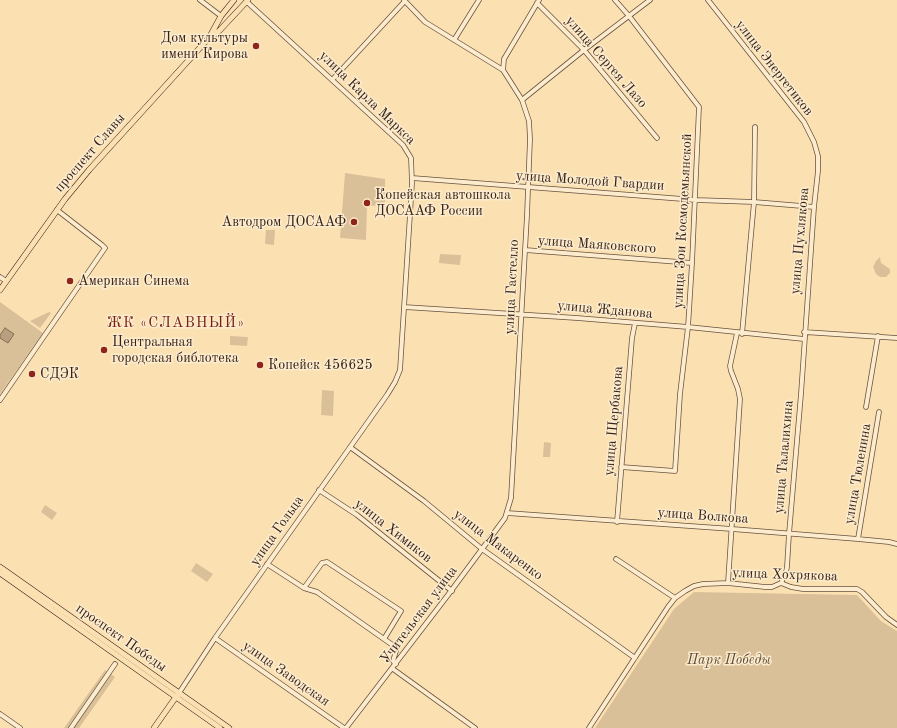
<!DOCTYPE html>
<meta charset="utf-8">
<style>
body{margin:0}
canvas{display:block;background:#fbe1b2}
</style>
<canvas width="897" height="728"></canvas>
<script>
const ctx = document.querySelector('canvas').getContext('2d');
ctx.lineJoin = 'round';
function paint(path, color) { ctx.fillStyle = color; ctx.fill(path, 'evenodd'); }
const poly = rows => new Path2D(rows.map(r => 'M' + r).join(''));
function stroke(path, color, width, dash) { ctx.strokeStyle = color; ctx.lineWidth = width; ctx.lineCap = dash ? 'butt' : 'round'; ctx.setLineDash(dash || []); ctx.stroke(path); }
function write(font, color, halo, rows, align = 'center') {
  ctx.font = font + ' "Old Standard TT",serif'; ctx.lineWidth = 3; ctx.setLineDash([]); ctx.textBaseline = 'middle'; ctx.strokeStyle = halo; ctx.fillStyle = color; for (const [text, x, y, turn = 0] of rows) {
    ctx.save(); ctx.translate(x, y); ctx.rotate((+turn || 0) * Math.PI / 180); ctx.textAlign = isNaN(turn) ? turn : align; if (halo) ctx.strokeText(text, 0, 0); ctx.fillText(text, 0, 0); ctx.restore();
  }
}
paint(poly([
 [345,173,385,179,385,205,367,206,366,240,340,238],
 [266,230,275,230,274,245,265,244],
 [440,254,461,255,460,265,439,263],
 [880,257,881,263,890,269,890,273,886,277,880,277,876,274,873,267,876,261],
 [0,302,43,333,0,394],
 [49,312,51,313,40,328,30,321],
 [230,336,248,337,247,346,230,345],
 [322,390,334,391,333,416,321,415],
 [544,442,551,443,550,457,543,457],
 [45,505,57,513,52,520,41,512],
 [196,563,213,574,207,582,191,571],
 [694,592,857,595,881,621,897,631,897,728,595,728,674,609],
 [105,670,115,677,79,728,64,728]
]), '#dac098');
const water = poly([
 [5,328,14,334,8,343,0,338,0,335,5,328]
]);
paint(water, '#b8a07e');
stroke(water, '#846d56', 1);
const minor = poly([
 [200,0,221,16],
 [615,0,629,16,699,107,692,263,688,327,680,394,675,471,621,467],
 [537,3,584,50,657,138],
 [454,40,479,0],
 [503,70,504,59,539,0],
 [332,80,405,1],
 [522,100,584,50,650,0],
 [412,178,696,200,754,202,814,207],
 [525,250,692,263],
 [0,277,6,281],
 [404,307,577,318,688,327,804,339],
 [804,332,897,338],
 [742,334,754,202,755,127],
 [0,400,105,248,102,245,57,210],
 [866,407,878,336],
 [350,447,424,501,482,549,635,658],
 [319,490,357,515,452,591],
 [507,513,732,529,858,539,889,542,897,544],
 [617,522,632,338,635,323],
 [858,539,879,412],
 [616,559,675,598],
 [267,564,304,588,317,592,394,646,396,651,393,661,396,664],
 [728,583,740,399,738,389,731,371,730,366,737,333],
 [781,583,791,587,803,589,857,589,862,592,886,617,897,625],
 [304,588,322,563,327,562,401,611,384,639],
 [215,638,344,728],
 [393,669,475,728],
 [179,693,215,638,387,395,395,382,400,370,412,183,411,158,403,145,247,2],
 [0,714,20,728],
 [71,728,115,664],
 [346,728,448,595,505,518,511,498,527,215,530,139,529,121,522,100,503,70,425,22,404,0],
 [589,728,668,607,675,598,685,591,694,586,703,584,728,583,765,587,772,587,781,583,786,572,787,567,789,534,801,394,814,207,818,171,818,156,814,142,804,122,708,0]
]);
const major = poly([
 [209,38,221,16,234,0],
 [0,290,65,199,89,170,207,40,219,31,248,0],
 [0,567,229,728],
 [0,573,220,728],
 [154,728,178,694]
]);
stroke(minor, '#68513f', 5.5);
stroke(major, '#372119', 6);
stroke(minor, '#fceccd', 4);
stroke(major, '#fbe1b2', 5);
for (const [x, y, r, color] of [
 [256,46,4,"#8f2418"],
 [367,203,4,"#8f2418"],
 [354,222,4,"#8f2418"],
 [70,281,4,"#8f2418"],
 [104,350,4,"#8f2418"],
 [260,365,4,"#8f2418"],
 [32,374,4,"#8f2418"]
]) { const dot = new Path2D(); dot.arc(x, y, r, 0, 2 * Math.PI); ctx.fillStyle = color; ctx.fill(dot); stroke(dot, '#fceccd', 1.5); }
write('14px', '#372119', '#fceccd', [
 ["Дом культуры",248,38,"right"],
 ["имени Кирова",248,54,"right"],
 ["Копейская автошкола",375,195],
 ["ДОСААФ России",375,211],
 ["Автодром ДОСААФ",346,222,"right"],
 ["Американ Синема",78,281],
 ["Центральная",112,342],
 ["городская библотека",112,358],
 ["Копейск 456625",268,365],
 ["СДЭК",40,374]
], 'left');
write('14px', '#372119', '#fceccd', [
 ["улица Сергея Лазо",606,62,49],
 ["улица Энергетиков",774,68,52],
 ["улица Карла Маркса",367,98,44],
 ["проспект Славы",90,153,-49],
 ["улица Молодой Гвардии",590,181,4],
 ["улица Зои Космодемьянской",683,221,-87],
 ["улица Пухлякова",800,241,-85],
 ["улица Маяковского",597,245,4],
 ["улица Гастелло",512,287,-87],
 ["улица Жданова",605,310,5],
 ["улица Щербакова",614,421,-85],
 ["улица Талалихина",784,457,-85],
 ["улица Тюленина",858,474,-80],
 ["улица Волкова",703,516,4],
 ["улица Гольца",277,531,-55],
 ["улица Химиков",393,531,38],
 ["улица Макаренко",498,545,37],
 ["улица Хохрякова",785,575,2],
 ["Учительская улица",419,615,-53],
 ["проспект Победы",121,638,35],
 ["улица Заводская",286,674,35]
]);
write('italic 14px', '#604939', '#fceccd', [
 ["Парк Победы",729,660]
]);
ctx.letterSpacing = '1px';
write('15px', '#7a1f14', '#fceccd', [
 ["ЖК «СЛАВНЫЙ»",176,323]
]);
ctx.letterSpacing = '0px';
</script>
